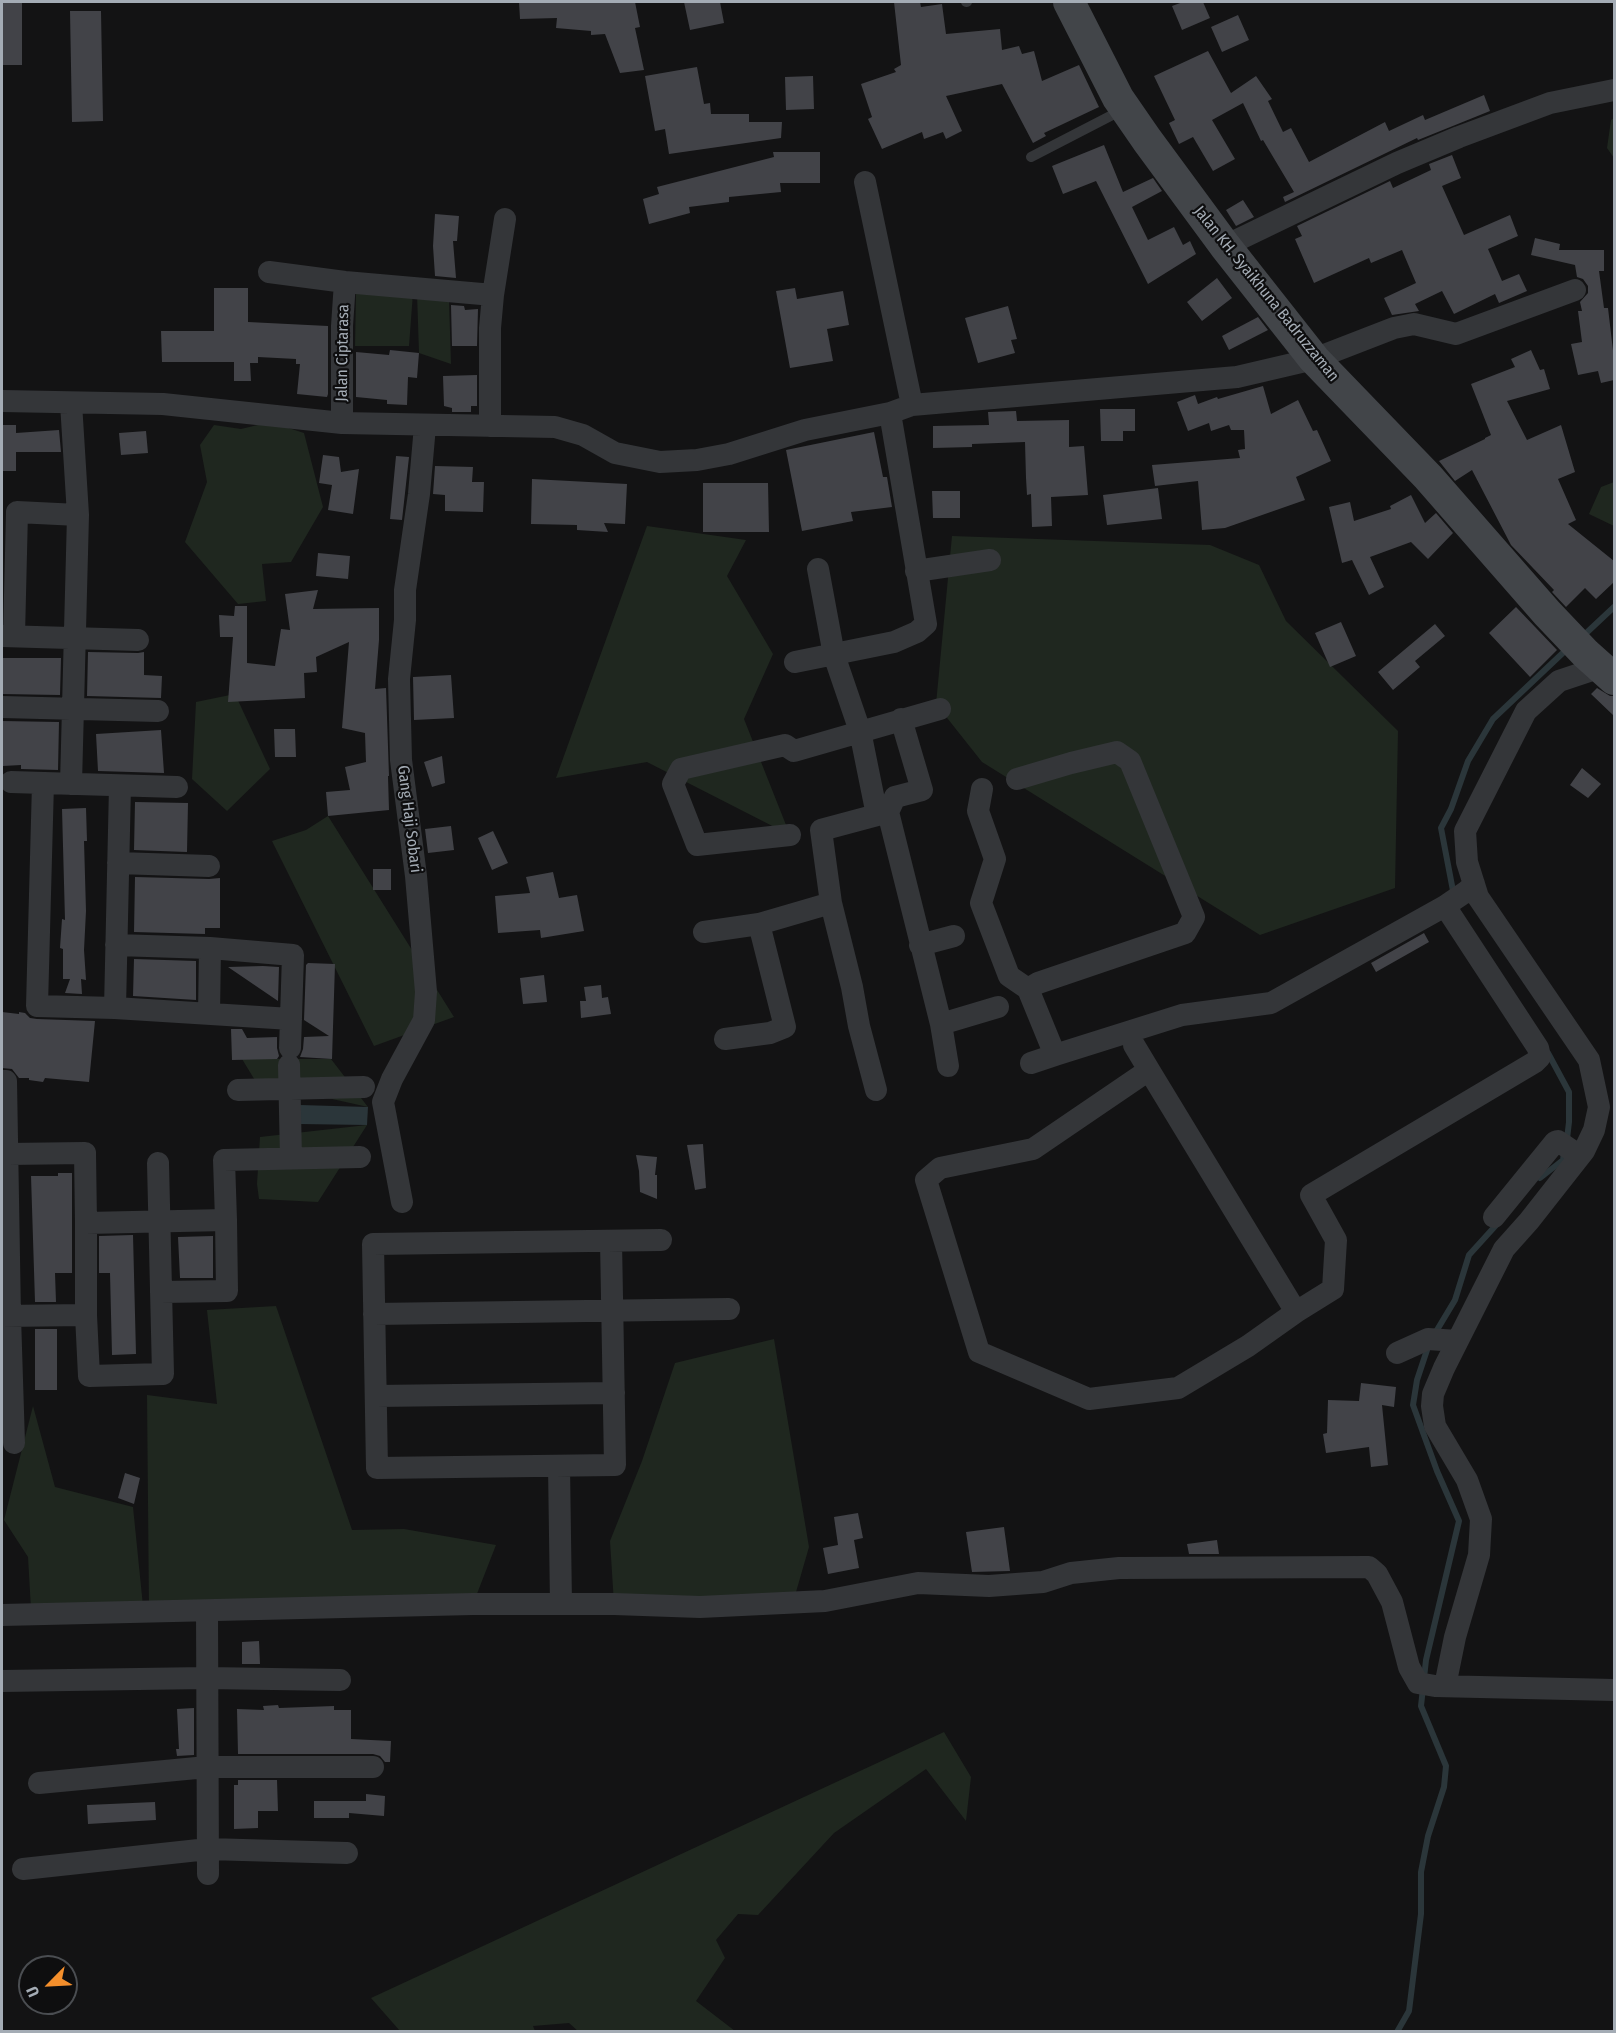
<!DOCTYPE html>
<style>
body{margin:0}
#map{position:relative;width:1616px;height:2033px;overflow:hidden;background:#131314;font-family:"Fira Sans Condensed",sans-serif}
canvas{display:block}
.frame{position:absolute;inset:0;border:3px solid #a4acb5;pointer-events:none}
.north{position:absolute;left:18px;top:1955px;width:60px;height:60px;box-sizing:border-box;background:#0e0e0f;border:2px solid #4a4d51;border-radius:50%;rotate:246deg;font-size:16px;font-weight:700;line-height:24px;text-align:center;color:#a4acb5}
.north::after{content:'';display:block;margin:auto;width:21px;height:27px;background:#f48f2c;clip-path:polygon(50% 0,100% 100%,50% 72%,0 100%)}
</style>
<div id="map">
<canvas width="1616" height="2033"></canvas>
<div class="frame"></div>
<div class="north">U</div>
</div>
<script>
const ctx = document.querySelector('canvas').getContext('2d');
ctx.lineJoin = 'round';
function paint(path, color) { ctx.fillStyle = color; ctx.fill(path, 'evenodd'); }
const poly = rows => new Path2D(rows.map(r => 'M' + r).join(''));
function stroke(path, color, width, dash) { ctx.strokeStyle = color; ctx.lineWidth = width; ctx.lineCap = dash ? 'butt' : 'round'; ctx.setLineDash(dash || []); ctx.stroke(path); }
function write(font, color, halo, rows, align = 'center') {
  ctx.font = font + ' "Fira Sans Condensed",sans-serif'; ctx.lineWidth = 4.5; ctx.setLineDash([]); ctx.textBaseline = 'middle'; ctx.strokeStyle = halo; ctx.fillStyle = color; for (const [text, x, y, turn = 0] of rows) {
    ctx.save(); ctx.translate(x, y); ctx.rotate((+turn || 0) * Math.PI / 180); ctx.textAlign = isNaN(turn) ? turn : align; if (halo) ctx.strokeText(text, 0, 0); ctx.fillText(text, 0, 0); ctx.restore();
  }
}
paint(poly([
 [1614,118,1614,158,1607,148,1611,120],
 [413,293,409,346,355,346,356,294],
 [417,293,449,299,451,364,419,353],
 [270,422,304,433,323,507,291,562,262,564,266,601,238,604,185,542,207,482,200,445,214,425,241,429],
 [1614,482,1614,526,1589,514,1601,487],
 [647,526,746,540,727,576,773,654,744,719,790,835,647,762,556,778],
 [952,536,1210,545,1259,565,1286,621,1398,731,1395,888,1260,935,982,762,936,704],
 [235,694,270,769,227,811,192,779,196,702],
 [328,816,454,1017,374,1046,272,841,306,830],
 [242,1059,331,1059,368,1107,256,1082],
 [367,1125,318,1202,259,1199,257,1184,260,1137],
 [276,1306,352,1530,404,1529,496,1545,473,1604,149,1612,147,1395,217,1404,207,1310],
 [774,1339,809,1547,794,1599,614,1604,610,1541,642,1461,675,1363],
 [33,1406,55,1487,133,1507,143,1606,31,1609,28,1557,4,1520],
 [944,1732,971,1777,966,1821,926,1769,834,1833,758,1915,738,1914,716,1940,725,1958,696,2001,735,2031,579,2032,569,2023,533,2026,535,2031,400,2031,371,1998]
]), '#1f271f');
paint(poly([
 [300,1105,368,1107,367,1125,299,1124]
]), '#2b363a');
stroke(poly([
 [1582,637,1614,607],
 [1454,896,1441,828,1451,809,1468,761,1493,719,1567,649],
 [1548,1053,1569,1092,1569,1122,1567,1139],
 [1540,1178,1563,1160,1564,1152],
 [1434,1335,1455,1300,1469,1255,1498,1223],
 [1424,1678,1426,1660,1459,1521,1437,1471,1413,1405,1417,1380,1428,1347],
 [1397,2032,1409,2011,1421,1914,1421,1872,1428,1836,1444,1787,1446,1766,1421,1706,1423,1688]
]), '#2b363a', 6);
paint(poly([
 [2,2,22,2,22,65,2,65],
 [519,2,583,2,583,3,635,2,640,27,635,28,644,70,620,73,605,34,591,35,591,31,556,28,557,18,520,19],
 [684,2,720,2,724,23,690,30],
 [894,2,920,2,921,7,942,4,946,34,1000,29,1002,50,1019,46,1022,54,1034,51,1042,81,1079,65,1099,107,1044,133,1046,136,1033,143,1002,84,946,96,962,131,946,139,943,132,924,139,922,132,882,149,868,119,872,117,861,84,896,72,894,69,901,65],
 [1183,2,1203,2,1210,18,1182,30,1172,6],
 [70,11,101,11,103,121,72,122],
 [1238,15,1249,40,1222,52,1211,27],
 [1208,51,1231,93,1256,76,1272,99,1268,101,1283,132,1291,128,1309,162,1385,122,1389,131,1423,115,1425,120,1484,95,1490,111,1418,140,1417,138,1285,202,1283,197,1294,192,1263,140,1261,141,1243,103,1212,120,1235,159,1213,171,1193,137,1179,144,1169,123,1175,120,1154,76],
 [697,67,704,104,710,103,711,114,749,114,749,122,782,122,781,138,669,154,665,129,655,131,645,76],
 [813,76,814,109,786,110,785,77],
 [1104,145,1123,192,1153,178,1162,191,1132,207,1148,240,1174,227,1183,245,1190,241,1196,254,1148,284,1096,181,1063,194,1052,166],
 [773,152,820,152,820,183,780,183,781,192,729,197,729,202,689,207,690,213,649,224,643,199,659,194,657,187,774,157],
 [1452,155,1461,178,1442,186,1464,235,1510,215,1518,236,1488,249,1502,281,1519,274,1527,291,1499,303,1495,294,1454,314,1442,291,1415,304,1419,311,1392,315,1384,298,1416,283,1402,250,1371,263,1369,258,1314,283,1295,239,1302,236,1297,226,1390,181,1393,188,1431,170,1429,164],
 [1243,200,1254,217,1236,226,1226,210],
 [435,214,459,216,457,241,453,241,456,278,435,276,433,246],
 [1535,238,1560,244,1559,250,1604,250,1604,271,1599,271,1604,308,1608,308,1614,359,1614,380,1601,383,1598,371,1578,375,1571,344,1582,342,1578,311,1582,311,1580,302,1588,293,1588,286,1583,279,1577,277,1575,265,1531,255],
 [1217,278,1232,298,1202,321,1187,302],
 [214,288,248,288,248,322,328,326,328,394,327,397,297,394,300,364,296,364,296,359,258,357,258,363,250,363,251,381,234,381,234,362,162,362,161,331,214,331],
 [795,288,797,299,843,291,849,325,827,329,833,361,790,368,776,291],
 [451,305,464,306,465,310,478,309,477,346,452,346],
 [1008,306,1017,339,1011,340,1015,353,978,363,965,318],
 [1258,317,1268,330,1229,350,1222,336],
 [390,350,419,353,417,378,408,377,407,405,387,404,387,400,356,397,356,352,389,355],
 [1531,350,1540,370,1544,369,1550,389,1507,401,1527,440,1561,425,1575,472,1558,479,1576,520,1568,524,1614,561,1614,582,1596,599,1585,588,1566,607,1552,592,1554,590,1511,545,1472,470,1455,481,1439,461,1485,439,1485,438,1491,435,1471,384,1515,367,1511,359],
 [477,375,477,406,471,406,471,412,452,412,452,408,444,406,443,376],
 [1263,386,1271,414,1298,400,1313,431,1317,430,1331,461,1296,477,1305,500,1225,528,1202,530,1198,481,1155,486,1152,465,1240,458,1238,450,1245,449,1244,430,1231,430,1229,425,1211,431,1209,423,1188,431,1177,402,1195,395,1198,404,1217,397,1218,399],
 [1100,409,1135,409,1135,431,1123,431,1123,441,1101,441],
 [1016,411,1017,421,1069,420,1069,447,1084,446,1088,495,1051,497,1052,526,1032,527,1031,494,1027,495,1026,478,1025,442,972,444,972,447,933,448,933,426,989,425,988,412],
 [2,425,16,425,16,433,59,430,61,452,16,452,16,471,2,471],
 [146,431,148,453,121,455,119,433],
 [874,432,883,477,887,477,892,507,851,512,853,521,802,531,786,450],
 [323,455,339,457,341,472,359,469,353,514,328,510,332,485,319,483],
 [396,456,409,457,402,520,390,519],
 [435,466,473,467,472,482,484,482,483,512,445,511,445,495,433,494],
 [532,479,627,484,625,524,604,523,608,532,577,530,577,525,531,524],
 [703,483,768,483,769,532,703,532],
 [1158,488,1162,519,1107,525,1103,495],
 [932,491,960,491,960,518,933,518],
 [1411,495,1425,523,1436,513,1453,533,1428,559,1411,542,1370,557,1384,587,1369,595,1352,560,1342,563,1329,507,1350,502,1354,521,1391,509,1390,506],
 [318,553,350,556,348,579,316,576],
 [318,590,313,609,379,608,379,640,375,689,386,688,389,776,388,776,389,810,328,816,326,792,350,790,345,767,366,762,365,733,342,728,349,642,316,657,317,672,304,673,305,698,228,702,233,637,220,637,219,615,234,616,235,606,247,606,247,663,275,666,281,629,290,630,285,594],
 [1516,607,1557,650,1530,677,1489,633],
 [1341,622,1356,656,1330,667,1315,633],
 [1435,624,1445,636,1415,661,1420,667,1393,690,1378,672],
 [88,652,138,653,144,652,144,675,162,676,161,698,87,696],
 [2,658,61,658,60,695,2,694],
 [451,675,454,718,414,720,413,677],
 [1597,688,1610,696,1614,696,1614,716,1591,694],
 [2,721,59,722,58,770,21,769,21,765,3,766],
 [274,729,295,729,296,757,275,757],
 [161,730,164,773,98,771,96,734],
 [442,756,445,783,432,787,424,762],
 [1582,768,1601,784,1588,798,1570,785],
 [135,802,188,803,187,852,134,850],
 [86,808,87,841,84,841,86,911,84,950,86,980,81,979,82,994,65,993,70,979,63,979,63,949,60,948,62,919,65,920,62,809],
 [451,826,454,850,428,853,425,829],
 [493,831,508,863,492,870,478,838],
 [373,869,391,869,391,890,373,890],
 [553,872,559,898,577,895,584,931,541,938,540,930,498,933,495,896,530,893,526,877],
 [135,877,209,879,220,878,220,928,205,928,205,934,134,932],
 [1424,933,1429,942,1376,972,1371,963],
 [134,959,196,961,196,1000,133,996],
 [308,963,335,964,332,1059,300,1057,303,1049,304,1037,329,1036,304,1020,306,965],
 [263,966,279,967,278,1001,228,967],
 [544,975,547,1002,523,1004,520,978],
 [601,985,602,998,608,997,611,1014,581,1018,580,1001,586,1001,584,987],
 [2,1012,19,1014,19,1012,25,1013,30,1018,37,1019,95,1021,89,1082,45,1078,43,1082,29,1080,29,1078,19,1078,12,1069,2,1068],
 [231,1029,242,1029,247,1038,277,1037,277,1048,279,1056,277,1059,232,1060],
 [703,1144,706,1188,695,1190,687,1145],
 [636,1155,657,1157,655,1175,657,1175,657,1199,640,1192,639,1171],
 [58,1173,72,1173,72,1273,55,1273,56,1302,35,1302,31,1176,58,1176],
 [133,1235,136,1354,112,1355,110,1273,99,1273,99,1236],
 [213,1236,213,1278,180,1278,178,1237],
 [35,1329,57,1329,57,1390,35,1390],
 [1361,1383,1396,1387,1394,1407,1382,1405,1388,1465,1371,1467,1369,1447,1326,1453,1323,1434,1327,1433,1328,1400,1359,1401],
 [125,1473,140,1478,134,1504,118,1498],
 [858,1513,863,1538,854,1540,859,1568,828,1574,823,1548,838,1545,834,1517],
 [1004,1527,1010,1571,972,1572,966,1532],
 [1217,1540,1219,1554,1189,1554,1187,1544],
 [259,1641,260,1664,242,1664,242,1642],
 [278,1705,279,1708,334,1706,334,1710,351,1710,351,1739,391,1741,390,1762,385,1762,380,1756,373,1754,238,1754,237,1709,264,1710,263,1706],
 [194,1708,194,1755,177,1756,176,1749,179,1749,177,1709],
 [238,1780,277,1780,278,1811,258,1811,258,1828,234,1829,234,1785,238,1785],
 [366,1794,385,1796,384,1816,349,1813,349,1818,314,1818,314,1801,366,1801],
 [155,1802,156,1820,88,1824,87,1805]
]), '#424348');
stroke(poly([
 [966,2,967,2],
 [1031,157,1122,110]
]), '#343639', 10);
stroke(poly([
 [865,182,912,405],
 [1225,246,1397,163,1459,137,1550,103,1614,90],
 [269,272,345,282,493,295],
 [2,401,163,404,342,423,555,427,583,435,615,453,660,462,697,460,729,454,805,430,890,413,912,405,1237,377,1314,359,1394,328,1414,324,1456,334,1575,290],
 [71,403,78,515,71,784],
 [342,423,342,326,345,282],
 [490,426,490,328,493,295,505,219],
 [818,569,834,655,860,731,877,815,821,830,831,903,852,987,859,1026,876,1090],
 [916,571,990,560],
 [2,636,138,640],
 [14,636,17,512,78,515],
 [795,662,894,642,917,632,926,624,890,413],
 [2,707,158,711],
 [1017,779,1071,763,1117,752,1130,761,1194,917,1185,933,1038,983,1028,989],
 [11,782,177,787],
 [43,783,37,1006,115,1008,291,1019],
 [982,789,978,811,995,859,981,903,1009,976,1028,989,1055,1055,1182,1015,1271,1003,1445,906,1467,891,1474,884],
 [888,812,941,1024,948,1066],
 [877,815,888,812,895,797,922,790,901,719],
 [790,835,697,845,673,784,681,769,785,745,794,751,940,709],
 [118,863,209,866],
 [704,932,759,924,831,903],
 [116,945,210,948,293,955,290,1048],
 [920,945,954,936],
 [115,1008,120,786],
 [209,1014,210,948],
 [941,1024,998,1007],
 [725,1039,770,1033,785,1027,759,924],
 [1134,1045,1149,1070],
 [1031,1063,1055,1055],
 [289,1065,291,1158],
 [2,1081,6,1081,10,1316,14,1443],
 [238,1090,364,1087],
 [8,1154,85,1153,86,1223],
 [402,1202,383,1102,392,1079,424,1020,426,992,416,876,401,760,399,679,405,620,405,590,419,494,425,426],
 [1494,1217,1555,1142,1558,1141,1580,1156],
 [226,1220,224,1160,360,1157],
 [611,1241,615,1465,377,1468,373,1244,661,1240],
 [1296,1312,1248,1346,1178,1388,1089,1399,979,1352,926,1180,940,1168,1033,1149,1149,1070,1296,1312,1333,1289,1336,1240,1311,1195,1535,1062,1540,1057,1538,1048,1445,906],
 [374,1314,729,1309],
 [86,1315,89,1376,163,1374,158,1163],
 [2,1316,86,1315,86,1223,226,1220,227,1291,161,1292],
 [1397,1353,1428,1339,1457,1341],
 [376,1396,614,1393],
 [559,1466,561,1604],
 [207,1611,208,1874],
 [2,1615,473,1604,614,1604,700,1607,825,1601,918,1583,989,1586,1043,1582,1071,1573,1119,1568,1369,1567,1377,1574,1392,1602,1409,1667,1418,1683,1435,1686,1614,1690],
 [2,1681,206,1678,340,1680],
 [1445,1686,1455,1637,1479,1555,1481,1519,1467,1480,1435,1426,1432,1406,1433,1394,1444,1368,1504,1249,1529,1221,1584,1151,1594,1130,1599,1107,1589,1060,1478,897,1467,862,1465,831,1526,711,1559,681,1601,667],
 [39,1783,207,1767,373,1767],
 [23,1869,208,1849,347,1853]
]), '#343639', 22);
stroke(poly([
 [1069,2,1118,98,1147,140,1225,246,1314,359,1428,477,1547,613,1586,654,1614,679]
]), '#424549', 32);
write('16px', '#a4acb5', '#0e0e0f', [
 ["Jalan KH. Syaikhuna Badruzzaman",1266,294,51],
 ["Jalan Ciptarasa",343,353,-89],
 ["Gang Haji Sobari",409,819,83]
]);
</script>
